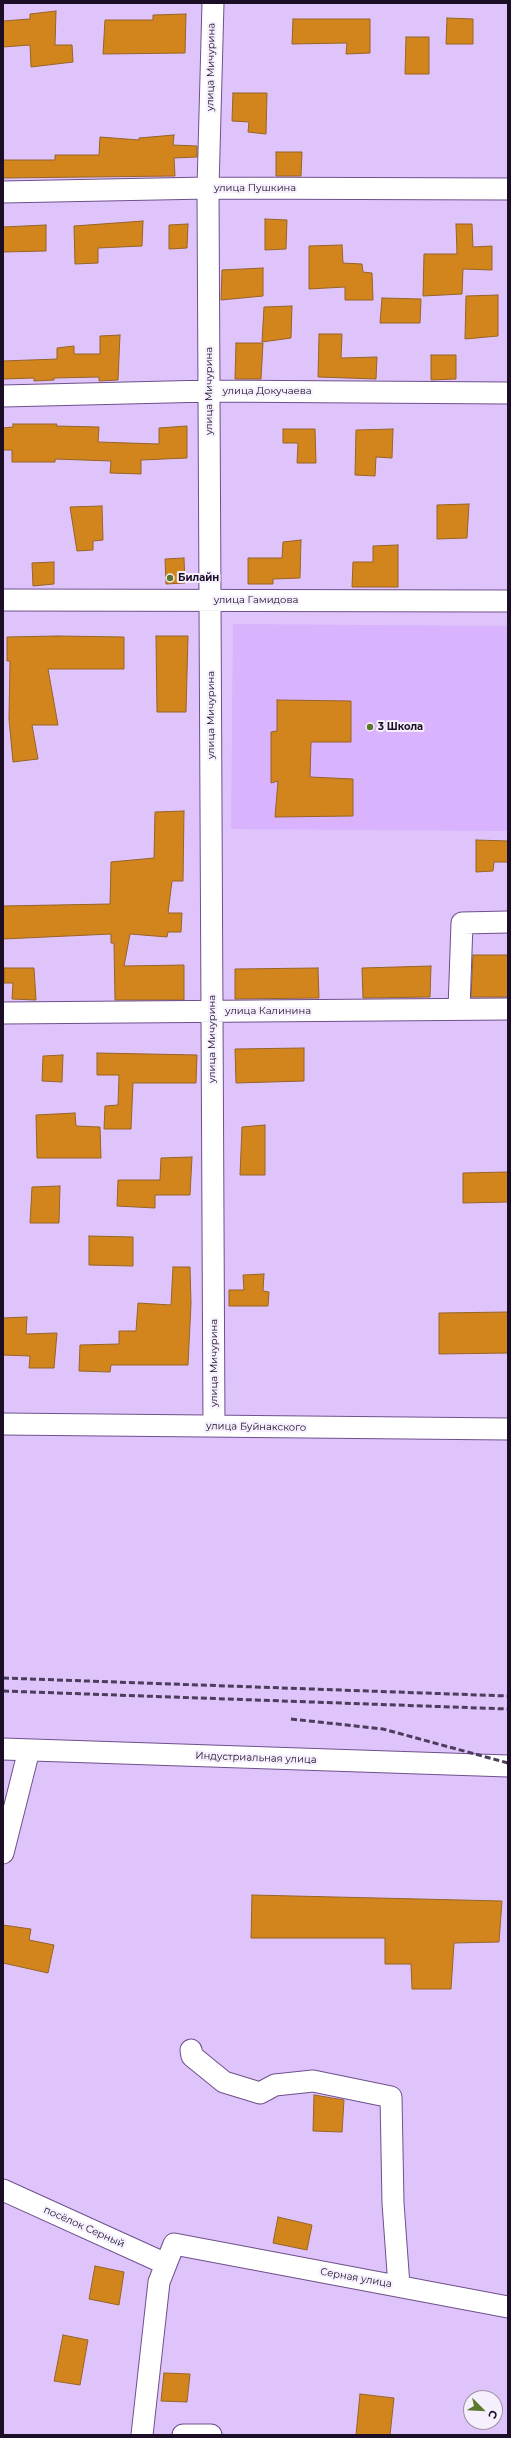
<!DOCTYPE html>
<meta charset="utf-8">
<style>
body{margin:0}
#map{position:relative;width:511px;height:2438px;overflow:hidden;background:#dfc4fb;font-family:Montserrat,sans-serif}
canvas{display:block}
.frame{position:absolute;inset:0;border:4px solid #1b0e26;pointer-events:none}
.north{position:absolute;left:463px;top:2390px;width:40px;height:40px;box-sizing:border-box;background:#f6effd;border:1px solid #9e95a7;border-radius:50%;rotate:114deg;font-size:11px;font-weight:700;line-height:16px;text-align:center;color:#1b0e26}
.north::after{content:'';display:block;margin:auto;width:14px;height:18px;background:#5c782c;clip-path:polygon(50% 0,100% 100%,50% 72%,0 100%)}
</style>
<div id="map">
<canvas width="511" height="2438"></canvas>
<div class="frame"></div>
<div class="north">С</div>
</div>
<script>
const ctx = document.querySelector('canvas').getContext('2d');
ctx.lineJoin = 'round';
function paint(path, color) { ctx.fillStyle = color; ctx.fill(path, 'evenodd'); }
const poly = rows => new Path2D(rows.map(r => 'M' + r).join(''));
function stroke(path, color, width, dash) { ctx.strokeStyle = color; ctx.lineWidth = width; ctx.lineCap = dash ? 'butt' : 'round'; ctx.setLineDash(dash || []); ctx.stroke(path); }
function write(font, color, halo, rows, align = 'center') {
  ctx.font = font + ' Montserrat,sans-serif'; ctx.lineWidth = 4; ctx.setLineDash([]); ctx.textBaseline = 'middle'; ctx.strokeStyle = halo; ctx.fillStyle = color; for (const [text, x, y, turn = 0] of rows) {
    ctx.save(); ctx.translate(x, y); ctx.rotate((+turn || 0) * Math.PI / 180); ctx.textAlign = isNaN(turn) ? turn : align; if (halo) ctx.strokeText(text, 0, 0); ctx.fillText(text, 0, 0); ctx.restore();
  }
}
paint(poly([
 [233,624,508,626,508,831,231,829]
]), '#d9b3fe');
const building = poly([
 [56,11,55,45,72,45,73,62,31,67,30,45,3,47,3,21,30,19,30,14,56,11],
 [186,14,185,53,103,54,105,20,153,20,153,15,186,14],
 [447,18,473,19,473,44,446,44,447,18],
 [293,19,370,19,370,53,346,54,347,43,292,44,293,19],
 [406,37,429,37,429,74,405,74,406,37],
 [233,93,267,93,266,134,248,132,249,122,232,121,233,93],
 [174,135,173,145,197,146,197,157,174,158,175,176,3,178,3,160,55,160,55,155,99,155,100,137,139,140,139,138,174,135],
 [276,152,302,152,301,176,276,176,276,152],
 [265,219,287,220,286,249,265,250,265,219],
 [143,221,142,246,98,248,98,263,75,264,74,226,143,221],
 [188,224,187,248,169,249,169,225,188,224],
 [456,224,472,224,473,247,492,246,492,270,463,269,462,294,423,296,424,254,457,254,456,224],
 [46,225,46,251,3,252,3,227,46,225],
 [342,245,343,263,362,264,363,272,372,273,373,300,345,300,345,287,309,289,309,246,342,245],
 [263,268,263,296,221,300,222,270,263,268],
 [498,295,498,336,465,339,466,296,498,295],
 [382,298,421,299,420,323,380,323,382,298],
 [292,306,291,338,262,342,264,307,292,306],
 [319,334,342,334,341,358,377,357,376,379,318,377,319,334],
 [120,335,118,380,99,381,99,377,54,378,54,380,34,381,34,378,3,379,3,361,57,359,57,348,74,346,74,354,100,354,100,336,120,335],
 [236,343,263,343,261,379,235,379,236,343],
 [431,355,456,355,456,379,431,380,431,355],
 [13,424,57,424,56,426,99,427,98,442,159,444,159,428,187,426,187,458,141,460,141,474,110,473,111,461,55,459,55,462,12,462,12,450,3,450,3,428,13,427,13,424],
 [283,429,315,429,316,463,297,463,298,443,283,443,283,429],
 [393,429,392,458,376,457,375,476,355,475,356,430,393,429],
 [469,504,467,538,437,539,437,505,469,504],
 [102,506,103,540,93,541,93,550,77,551,70,507,102,506],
 [301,540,300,578,273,579,273,584,248,584,248,558,282,558,283,542,301,540],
 [398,545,398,587,352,587,353,562,373,562,373,546,398,545],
 [184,558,185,583,166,584,165,559,184,558],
 [54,562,54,584,33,586,32,563,54,562],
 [58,636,124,637,124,669,48,669,58,725,32,725,38,759,13,762,9,719,10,661,7,661,7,637,58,636],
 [156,636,188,636,186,712,157,712,156,636],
 [277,700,351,701,351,742,311,742,310,777,353,779,353,816,275,817,278,781,271,783,271,732,277,731,277,700],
 [184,811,183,881,172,881,168,913,182,913,181,932,168,932,167,937,130,934,124,966,184,965,184,1000,115,1000,114,943,111,943,111,934,3,939,3,906,110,904,111,862,154,858,155,812,184,811],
 [476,840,508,841,508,862,494,862,493,871,476,872,476,840],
 [473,955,508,955,508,997,471,997,473,955],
 [431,966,430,997,363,998,362,968,431,966],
 [4,968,34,968,36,1000,12,999,13,983,4,983,4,968],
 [318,968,319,998,235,999,235,969,318,968],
 [304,1048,304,1081,236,1083,235,1049,304,1048],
 [97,1053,197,1055,196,1083,133,1083,131,1129,104,1129,105,1106,118,1105,119,1075,97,1075,97,1053],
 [63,1055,62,1082,42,1081,43,1056,63,1055],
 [75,1113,76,1126,100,1127,101,1158,37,1158,36,1115,75,1113],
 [265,1125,265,1175,240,1175,242,1127,265,1125],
 [192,1157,190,1195,155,1195,155,1208,117,1206,118,1180,160,1180,161,1158,192,1157],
 [508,1172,508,1202,463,1203,463,1173,508,1172],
 [60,1186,59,1223,30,1223,32,1187,60,1186],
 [89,1236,133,1237,133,1266,89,1265,89,1236],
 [173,1267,190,1267,191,1303,188,1365,111,1365,110,1372,79,1371,80,1345,119,1344,119,1331,136,1331,138,1303,171,1305,173,1267],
 [264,1274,263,1291,269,1292,268,1306,229,1306,229,1290,244,1290,243,1275,264,1274],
 [508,1312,508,1353,439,1354,439,1313,508,1312],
 [27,1317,26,1334,57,1333,54,1368,29,1368,30,1356,3,1355,3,1318,27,1317],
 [252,1895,502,1901,499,1942,454,1943,451,1989,412,1989,411,1964,385,1964,385,1938,251,1938,252,1895],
 [3,1925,31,1929,29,1940,54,1945,48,1973,3,1963,3,1925],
 [314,2095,344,2100,342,2132,313,2131,314,2095],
 [278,2217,312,2225,307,2250,273,2243,278,2217],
 [95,2266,124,2272,119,2305,89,2299,95,2266],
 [63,2335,88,2340,80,2385,54,2381,63,2335],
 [164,2373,190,2374,187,2402,161,2401,164,2373],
 [360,2394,394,2398,390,2435,356,2435,360,2394]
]);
paint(building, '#d3851d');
stroke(building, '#966328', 1);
const minor = poly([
 [213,3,208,188,214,1426],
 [3,192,208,188,508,189],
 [3,396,209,391,508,393],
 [3,600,508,601],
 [459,1009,462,923,508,922],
 [3,1013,508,1009],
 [3,1424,508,1429],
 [3,1749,508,1766],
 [3,1853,29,1750],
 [191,2050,192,2056,224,2082,260,2093,275,2085,313,2081,391,2097,393,2203,399,2286],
 [3,2190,166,2264],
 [142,2435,159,2282,174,2244,508,2307],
 [183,2435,211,2435]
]);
stroke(minor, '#6f508c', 23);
stroke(minor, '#fff', 21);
stroke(poly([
 [3,1678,508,1696],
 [3,1691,508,1709],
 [291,1719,383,1729,508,1763]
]), '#4d3d5d', 3, [6, 3]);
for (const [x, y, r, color] of [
 [170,578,4,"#5c782c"],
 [370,727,4,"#5c782c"]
]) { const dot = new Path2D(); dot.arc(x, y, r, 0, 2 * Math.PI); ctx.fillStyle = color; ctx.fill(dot); stroke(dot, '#f6effd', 1.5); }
write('10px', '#1b0e26', '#f6effd', [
 ["улица Мичурина",211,67,-89],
 ["улица Пушкина",255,188],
 ["улица Мичурина",209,391,-90],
 ["улица Докучаева",267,391],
 ["улица Гамидова",256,600],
 ["улица Мичурина",211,715,-90],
 ["улица Калинина",268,1011],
 ["улица Мичурина",212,1039,-90],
 ["улица Мичурина",214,1363,-90],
 ["улица Буйнакского",256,1427,1],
 ["Индустриальная улица",256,1758,2],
 ["посёлок Серный",84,2227,24],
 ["Серная улица",356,2278,10]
]);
write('bold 10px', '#1b0e26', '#f6effd', [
 ["Билайн",178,578],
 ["3 Школа",378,727]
], 'left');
</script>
